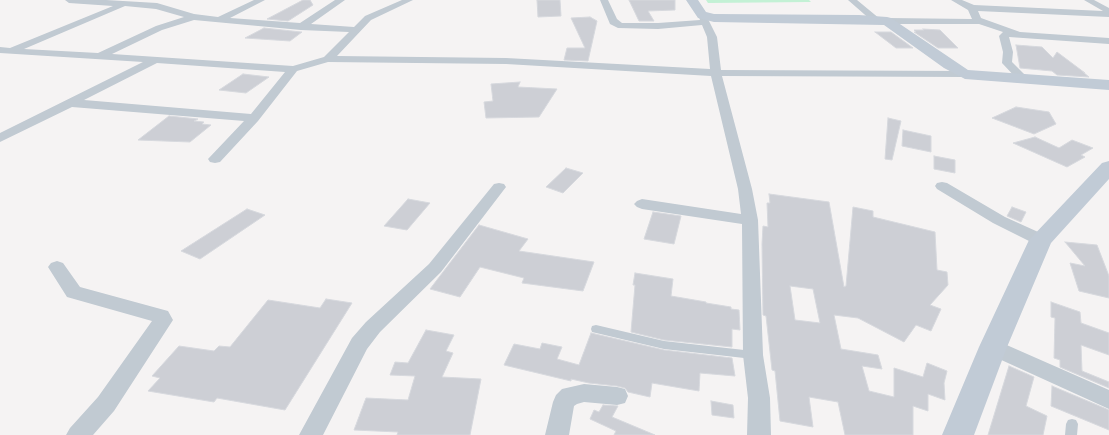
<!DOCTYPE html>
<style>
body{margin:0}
canvas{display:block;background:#f5f3f3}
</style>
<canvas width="1109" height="435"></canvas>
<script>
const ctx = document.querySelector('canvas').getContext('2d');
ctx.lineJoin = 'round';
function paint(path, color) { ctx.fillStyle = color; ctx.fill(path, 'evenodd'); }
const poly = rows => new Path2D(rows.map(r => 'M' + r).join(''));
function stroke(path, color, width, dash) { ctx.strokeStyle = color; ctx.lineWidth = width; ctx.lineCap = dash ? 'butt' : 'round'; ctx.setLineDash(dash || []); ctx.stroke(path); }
paint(poly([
 [706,0,809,0,811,2,708,3]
]), '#c3f1d5');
const building = poly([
 [303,0,310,0,313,5,288,21,267,19,303,0],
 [537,0,560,0,561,16,538,17,537,0],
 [629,0,675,0,675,10,648,11,654,21,639,21,629,0],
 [590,17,597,21,588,61,564,60,567,48,585,48,571,18,590,17],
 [264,28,301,32,302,32,290,41,245,38,264,28],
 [923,29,940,30,958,48,938,48,914,32,916,32,914,30,924,30,923,29],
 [875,32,891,32,913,48,896,48,875,32],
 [1016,45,1042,47,1053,58,1057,52,1085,73,1083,72,1089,77,1057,75,1052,71,1020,68,1016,45],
 [243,74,269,77,246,93,219,90,243,74],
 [520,82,518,87,557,89,539,117,486,118,484,102,493,101,491,84,520,82],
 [1016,107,1049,112,1056,124,1034,134,992,118,1016,107],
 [169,116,198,119,194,121,204,122,202,124,211,125,190,142,138,140,169,116],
 [888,118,901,121,892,160,885,159,888,118],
 [903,130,931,136,931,152,902,146,903,130],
 [1035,137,1059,148,1072,140,1093,148,1081,155,1085,157,1067,167,1013,143,1035,137],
 [934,156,955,160,955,173,934,169,934,156],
 [566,168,583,173,563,193,546,187,566,168],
 [769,194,829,202,844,287,846,286,853,207,873,211,873,217,935,232,937,270,947,272,948,285,930,305,941,309,931,331,916,325,904,342,858,318,834,315,841,349,878,355,882,369,862,366,869,391,894,397,894,368,923,377,927,363,947,371,944,383,945,400,928,394,928,411,913,406,913,435,845,435,838,402,809,397,813,427,780,421,775,371,772,370,766,316,763,315,762,244,763,226,768,227,767,203,770,203,769,194],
 [790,286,813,289,820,323,795,320,790,286],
 [408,199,430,203,407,230,384,226,408,199],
 [1012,207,1026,212,1021,222,1007,216,1012,207],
 [247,209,265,215,200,259,181,251,247,209],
 [653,212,681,216,674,244,644,239,653,212],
 [479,225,528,239,519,251,594,262,583,291,522,283,524,278,480,267,460,297,430,289,479,225],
 [1065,242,1097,245,1109,276,1109,298,1079,291,1070,263,1085,266,1065,242],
 [635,273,673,279,671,296,706,302,706,303,731,307,731,309,739,310,740,330,732,329,732,347,664,340,631,332,635,285,633,285,635,273],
 [326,299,352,303,285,410,217,398,214,402,148,391,160,378,152,376,179,346,214,351,219,346,230,347,268,300,320,308,326,299],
 [1051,302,1080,312,1081,323,1109,333,1109,355,1081,345,1082,371,1109,382,1109,388,1060,367,1060,360,1054,358,1055,318,1051,317,1051,302],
 [426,330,454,335,446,351,453,353,442,377,481,379,470,435,397,435,398,432,354,430,366,398,408,400,415,376,390,375,395,362,408,363,426,330],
 [591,333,664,350,732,358,735,376,700,373,699,391,652,383,650,397,628,392,625,388,617,386,589,383,571,379,571,381,504,365,514,344,540,349,542,343,562,347,557,359,579,365,591,333],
 [1009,366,1034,377,1026,406,1047,416,1043,435,988,435,1009,366],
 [1052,386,1109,410,1109,430,1051,406,1052,386],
 [711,401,733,405,734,418,712,415,711,401],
 [603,405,618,406,612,417,655,435,614,435,616,431,590,419,594,410,599,412,603,405]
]);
paint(building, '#cdcfd5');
stroke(building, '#d7d9de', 1);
paint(poly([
 [596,325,664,341,753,351,757,352,758,355,757,358,753,359,664,349,592,332,591,329,592,326,596,325],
 [1072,419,1076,420,1078,424,1077,435,1065,435,1066,424,1068,420,1072,419]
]), '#c1cad2');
paint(poly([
 [65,0,106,0,157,3,194,14,218,17,254,0,265,0,230,18,300,23,335,0,345,0,311,24,354,27,365,16,402,0,413,0,371,20,337,56,506,58,710,69,707,37,702,25,658,29,618,28,610,24,600,0,608,0,617,19,622,23,658,23,700,20,698,15,699,13,705,13,717,37,721,70,965,71,970,74,965,77,722,76,752,189,758,220,763,355,770,398,771,435,747,435,748,398,743,355,742,224,642,209,637,207,634,204,637,201,642,199,741,214,738,189,711,76,506,64,328,62,297,71,258,121,220,162,215,163,210,162,208,159,244,121,72,107,0,142,0,133,143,62,0,53,0,47,10,48,113,6,69,3,65,0],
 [125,6,156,9,184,17,156,26,98,53,24,49,125,6],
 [194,20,301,30,349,32,324,57,293,66,112,54,162,30,194,20],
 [157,63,285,72,251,114,84,100,157,63],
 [848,0,857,0,880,19,875,22,872,21,848,0],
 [951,0,962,0,974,5,1103,11,1084,0,1094,0,1109,8,1109,17,978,11,981,18,1020,32,1109,38,1109,44,1009,37,1013,52,1012,62,1028,78,1022,81,1018,80,1002,63,1003,52,999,36,1003,32,979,24,887,24,882,21,887,18,972,19,968,10,951,0],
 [942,182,947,183,1005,217,1047,236,1049,240,1047,244,1041,245,1035,244,993,223,937,189,935,186,937,183,942,182],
 [499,183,504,184,506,187,441,272,380,332,367,349,323,435,299,435,352,338,366,322,429,264,494,184,499,183],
 [57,261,63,263,80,287,168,311,173,320,114,411,93,435,66,435,70,428,98,397,152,321,67,297,48,267,51,263,57,261],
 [993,339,1109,390,1109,409,986,353,983,347,986,341,993,339],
 [584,384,617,387,625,389,628,396,625,403,617,405,584,402,577,404,574,406,569,435,545,435,553,402,556,395,562,389,584,384]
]), '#c1cad2');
paint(poly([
 [686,0,698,0,706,12,714,14,859,15,887,17,891,18,968,70,1109,80,1109,90,965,79,944,68,884,25,714,22,698,18,686,0],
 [1109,161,1109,179,1051,243,1007,347,974,435,942,435,979,347,1029,240,1102,163,1109,161]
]), '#c1cbd6');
</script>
